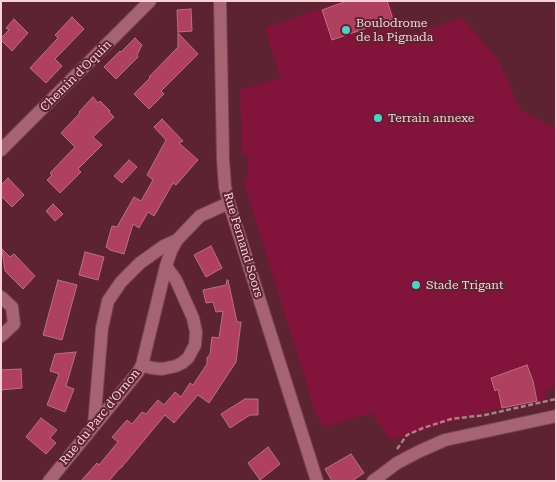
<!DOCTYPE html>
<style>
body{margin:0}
#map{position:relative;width:557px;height:482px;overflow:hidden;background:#5e2332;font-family:"Roboto Serif",serif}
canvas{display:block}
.frame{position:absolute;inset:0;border:2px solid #f8d2d8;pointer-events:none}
</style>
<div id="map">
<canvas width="557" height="482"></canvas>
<div class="frame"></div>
</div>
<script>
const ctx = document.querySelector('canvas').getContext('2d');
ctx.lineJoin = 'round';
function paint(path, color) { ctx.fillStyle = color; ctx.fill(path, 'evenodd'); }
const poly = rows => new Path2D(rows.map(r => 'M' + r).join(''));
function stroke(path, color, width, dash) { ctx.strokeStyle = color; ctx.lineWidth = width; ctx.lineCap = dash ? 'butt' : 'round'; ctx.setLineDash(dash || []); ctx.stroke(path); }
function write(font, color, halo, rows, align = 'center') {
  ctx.font = font + ' "Roboto Serif",serif'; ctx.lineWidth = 4; ctx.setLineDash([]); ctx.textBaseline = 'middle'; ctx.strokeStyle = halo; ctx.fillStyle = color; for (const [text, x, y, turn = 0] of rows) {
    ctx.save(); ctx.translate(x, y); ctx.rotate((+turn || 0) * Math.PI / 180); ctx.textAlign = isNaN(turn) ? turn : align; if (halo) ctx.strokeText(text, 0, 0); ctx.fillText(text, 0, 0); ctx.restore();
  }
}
paint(poly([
 [341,1,389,1,402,38,462,18,499,60,520,110,556,129,556,387,547,390,544,400,491,410,391,440,371,413,325,427,316,415,244,183,248,175,248,156,242,153,240,90,280,78,265,28]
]), '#82133a');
const building = poly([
 [347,1,387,1,393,19,332,40,322,10,347,1],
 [191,9,192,31,178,32,177,10,191,9],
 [72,17,84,29,55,59,62,66,46,83,30,68,58,38,55,35,72,17],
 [14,19,28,33,12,51,1,40,1,38,9,30,6,28,14,19],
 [178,33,198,54,161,91,164,94,149,109,134,94,150,78,149,77,178,47,178,33],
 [135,38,142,45,137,55,138,57,116,79,104,67,120,51,121,52,135,38],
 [93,97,98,103,100,101,110,111,109,112,114,117,93,137,102,145,78,169,81,172,60,193,47,180,52,175,50,173,75,147,61,133,80,113,79,112,93,97],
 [162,119,183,141,179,143,198,160,176,185,173,183,154,216,148,212,139,228,133,224,124,254,110,250,106,247,112,226,117,227,134,197,141,201,153,180,147,175,166,140,154,127,162,119],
 [129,160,137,167,122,183,114,176,129,160],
 [8,178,24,195,12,207,1,196,1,185,8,178],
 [53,204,63,214,55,221,46,211,53,204],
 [211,246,222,268,206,277,194,255,211,246],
 [2,249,10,257,14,254,35,276,23,289,5,271,2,249],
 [85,252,104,257,98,280,79,275,85,252],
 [58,280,77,285,62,340,43,335,58,280],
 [227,280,228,280,237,322,241,322,236,362,209,403,198,395,174,423,165,415,121,468,120,468,109,481,81,481,97,463,99,465,118,442,112,437,127,420,132,424,142,412,146,414,158,400,164,405,175,392,181,397,190,383,193,385,207,364,207,358,210,354,212,337,219,338,223,311,216,312,213,302,206,303,203,290,226,285,227,280],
 [76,352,66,386,74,389,65,412,47,405,59,374,50,371,55,354,76,352],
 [527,365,533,381,537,401,502,408,498,389,495,391,491,378,527,365],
 [21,369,22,388,1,390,1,370,21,369],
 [245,399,258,399,258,415,250,415,230,428,221,414,245,399],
 [41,418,57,430,50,438,56,443,46,454,26,437,41,418],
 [268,447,280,464,260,480,248,463,268,447],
 [351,454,364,473,352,481,332,481,325,469,351,454]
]);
paint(building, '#af405f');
stroke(building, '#b67280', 1);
const minor = poly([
 [220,1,223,159,225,187,229,203,317,481],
 [1,150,150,1],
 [1,297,12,307,14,324,1,336],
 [142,365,152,368,162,369,176,366,182,363,188,358,195,345,196,332,193,318,176,280,166,266],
 [94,425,102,328,108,301,121,282,140,263,164,246,177,240],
 [49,481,138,372,142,365,166,266,171,251,177,240,200,216,229,203],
 [373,481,397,463,420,451,445,440,556,416]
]);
stroke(minor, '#774453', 14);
stroke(poly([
 [397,449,407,435,423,428,451,419,485,415,556,399]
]), '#ae7e88', 2.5, [5, 2.5]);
stroke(minor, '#a66371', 12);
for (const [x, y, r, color] of [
 [346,30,5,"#56cec2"],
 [378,118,5,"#56cec2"],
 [416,285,5,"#56cec2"]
]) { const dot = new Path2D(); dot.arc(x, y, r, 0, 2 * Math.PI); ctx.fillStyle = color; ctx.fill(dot); stroke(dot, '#5e2332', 2); }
write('12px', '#f8d2d8', '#5e2332', [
 ["Boulodrome",356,23],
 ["de la Pignada",356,37],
 ["Terrain annexe",388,118],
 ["Stade Trigant",426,285]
], 'left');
write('12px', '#f8d2d8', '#5e2332', [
 ["Chemin d'Oquin",76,76,-45],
 ["Rue Fernand Soors",243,245,73],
 ["Rue du Parc d'Ornon",100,417,-51]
]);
</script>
